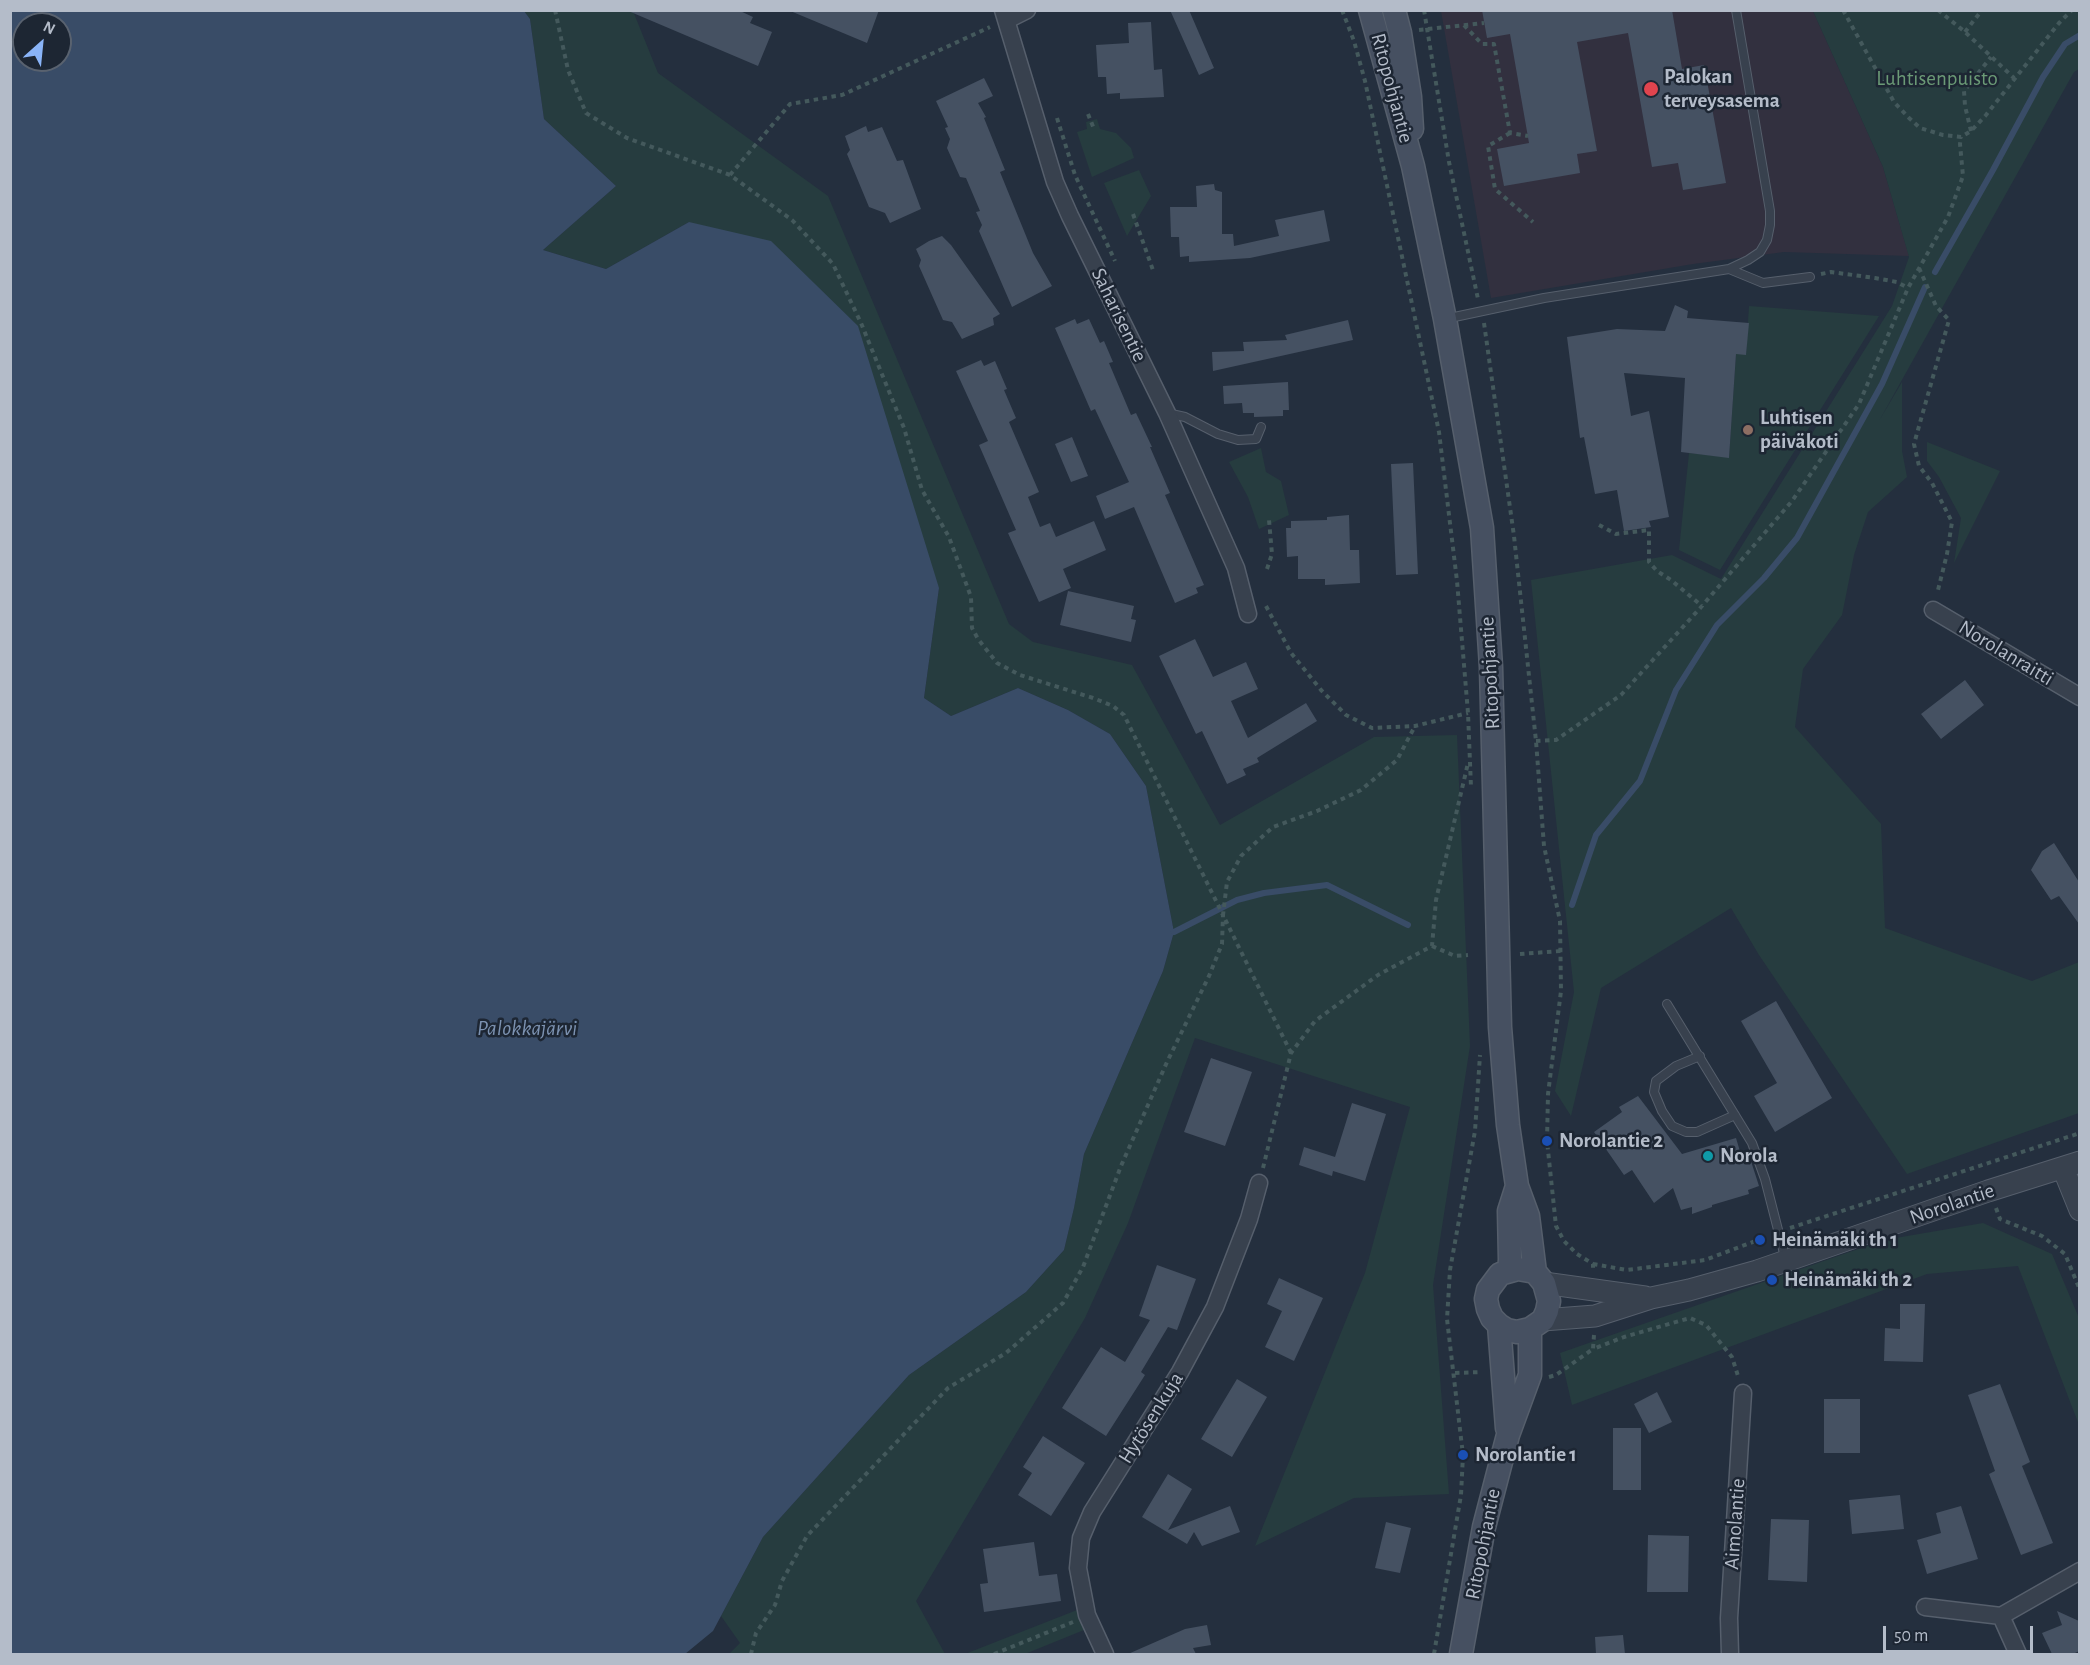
<!DOCTYPE html>
<meta charset="utf-8">
<style>
body{margin:0}
#map{position:relative;width:2090px;height:1665px;overflow:hidden;background:#242f3e;font-family:"Alegreya Sans",sans-serif}
canvas{display:block}
.frame{position:absolute;inset:0;border:12px solid #b4bcc9;pointer-events:none}
.north{position:absolute;left:12px;top:12px;width:60px;height:60px;box-sizing:border-box;background:#1d2633;border:2px solid #59626f;border-radius:50%;rotate:27deg;font-size:16px;font-weight:700;line-height:24px;text-align:center;color:#b4bcc9}
.north::after{content:'';display:block;margin:auto;width:21px;height:27px;background:#8ab4f8;clip-path:polygon(50% 0,100% 100%,50% 72%,0 100%)}
.scale{position:absolute;left:1883px;top:1626px;width:150px;height:27px;box-sizing:border-box;border:3px solid #b4bcc9;border-top:0;padding-left:8px;font-size:18px;line-height:21px;white-space:nowrap;color:#b4bcc9;-webkit-text-stroke:4px #1d2633;paint-order:stroke}
</style>
<div id="map">
<canvas width="2090" height="1665"></canvas>
<div class="frame"></div>
<div class="north">N</div>
<div class="scale">50 m</div>
</div>
<script>
const ctx = document.querySelector('canvas').getContext('2d');
ctx.lineJoin = 'round';
function paint(path, color) { ctx.fillStyle = color; ctx.fill(path, 'evenodd'); }
const poly = rows => new Path2D(rows.map(r => 'M' + r).join(''));
function stroke(path, color, width, dash) { ctx.strokeStyle = color; ctx.lineWidth = width; ctx.lineCap = dash ? 'butt' : 'round'; ctx.setLineDash(dash || []); ctx.stroke(path); }
function write(font, color, halo, rows, align = 'center') {
  ctx.font = font + ' "Alegreya Sans",sans-serif'; ctx.lineWidth = 5; ctx.setLineDash([]); ctx.textBaseline = 'middle'; ctx.strokeStyle = halo; ctx.fillStyle = color; for (const [text, x, y, turn = 0] of rows) {
    ctx.save(); ctx.translate(x, y); ctx.rotate((+turn || 0) * Math.PI / 180); ctx.textAlign = isNaN(turn) ? turn : align; if (halo) ctx.strokeText(text, 0, 0); ctx.fillText(text, 0, 0); ctx.restore();
  }
}
paint(poly([
 [1441,11,1813,11,1883,167,1909,256,1784,252,1693,264,1491,298]
]), '#32303f');
paint(poly([
 [524,11,633,11,658,73,828,196,1009,624,1033,642,1132,665,1220,825,1374,737,1457,735,1470,1046,1433,1285,1449,1494,1354,1498,1255,1546,1365,1273,1410,1107,1195,1038,1128,1223,1085,1318,916,1601,945,1654,729,1654,740,1643,721,1616,763,1537,909,1375,1026,1292,1064,1250,1074,1208,1084,1154,1163,971,1174,932,1146,786,1110,734,1068,710,1018,688,951,716,924,698,939,588,689,222,606,269,543,250,616,186,544,119,530,19],
 [1813,11,2079,11,2079,69,2074,72,1879,421,1902,382,1902,451,1907,477,1868,512,1854,555,1842,615,1803,669,1795,727,1881,824,1885,928,2032,981,2079,962,2079,1113,1907,1174,1759,955,1731,908,1601,988,1571,1116,1555,1091,1574,992,1531,580,1672,555,1721,579,1892,306,1909,257,1883,167],
 [1097,119,1100,129,1116,133,1131,148,1134,158,1092,177,1077,132,1087,129,1086,122],
 [1139,170,1151,196,1127,236,1104,183],
 [1749,306,1879,316,1720,570,1679,550,1689,453,1729,457,1736,354,1746,354],
 [1927,442,2000,471,1954,563,1961,518,1939,477,1927,461],
 [1261,448,1266,472,1281,481,1289,515,1259,529,1248,497,1229,462],
 [1983,1223,2052,1254,2079,1318,2079,1425,2018,1266,1927,1274,1572,1405,1560,1353,1884,1240],
 [1077,1610,1084,1630,1025,1654,965,1654]
]), '#263c3f');
paint(poly([
 [11,10,524,11,530,19,544,119,616,186,543,250,606,269,689,222,771,241,858,326,939,588,924,698,951,716,1018,688,1068,710,1110,734,1146,786,1174,932,1163,971,1084,1154,1074,1208,1064,1250,1026,1292,909,1375,763,1537,713,1631,685,1654,11,1654],
 [24,24,60,24,60,60,24,60]
]), '#394c67');
stroke(poly([
 [1935,272,1993,170,2043,77,2065,44,2080,35],
 [1572,905,1596,835,1640,781,1676,690,1717,625,1764,578,1797,538,1882,384,1925,287],
 [1174,932,1237,900,1264,893,1327,885,1408,925]
]), '#394c67', 6);
paint(poly([
 [626,10,738,10,753,17,750,23,772,32,758,66],
 [788,10,879,10,867,43],
 [1170,10,1189,10,1214,68,1199,75],
 [1482,10,1672,10,1682,69,1704,65,1726,183,1683,190,1678,163,1652,167,1628,33,1577,42,1597,151,1577,154,1580,173,1504,186,1497,149,1529,143,1510,34,1487,38],
 [1151,22,1154,70,1162,69,1164,97,1120,99,1120,93,1107,94,1106,77,1098,77,1096,45,1129,43,1128,23],
 [984,78,993,96,978,103,986,117,984,118,1005,170,1000,172,1033,253,1052,286,1012,307,979,231,982,225,976,212,980,211,966,178,960,177,947,148,950,139,945,128,948,127,936,101],
 [866,126,868,132,882,127,897,161,903,160,921,209,890,223,885,213,869,207,847,154,850,150,845,136],
 [1214,184,1215,190,1222,192,1222,234,1233,234,1234,246,1279,236,1275,220,1324,210,1330,241,1250,258,1189,262,1189,256,1180,257,1179,237,1171,237,1170,207,1197,207,1196,186],
 [942,236,951,245,1000,314,993,318,994,325,962,339,952,322,943,320,919,266,921,260,916,249,929,241],
 [1675,305,1688,311,1687,318,1749,323,1746,355,1736,354,1729,458,1681,452,1685,378,1624,373,1631,416,1649,411,1669,517,1649,521,1651,527,1624,531,1617,490,1595,494,1584,437,1580,438,1567,337,1617,329,1665,331],
 [1075,319,1077,324,1089,319,1100,343,1104,341,1113,362,1109,363,1131,415,1136,413,1152,447,1150,447,1170,493,1165,495,1204,585,1196,588,1198,593,1175,603,1134,507,1105,519,1096,496,1129,482,1095,409,1091,411,1055,328],
 [1348,320,1353,340,1213,371,1212,352,1244,351,1243,342,1287,340,1285,335],
 [981,360,984,366,995,361,1007,389,1004,390,1016,418,1009,422,1039,492,1028,497,1040,527,1050,523,1056,537,1094,521,1106,550,1063,569,1071,588,1039,602,1008,533,1016,530,979,445,988,441,956,371],
 [1288,382,1289,410,1283,410,1283,416,1254,417,1254,413,1243,413,1242,403,1224,404,1223,386],
 [1072,437,1088,476,1071,482,1055,444],
 [1413,463,1418,574,1396,575,1391,464],
 [1349,515,1350,550,1359,550,1360,583,1325,585,1325,579,1298,579,1298,556,1287,557,1286,528,1291,528,1291,521,1327,520,1327,517],
 [1068,591,1134,606,1131,619,1136,620,1131,642,1060,625],
 [1195,639,1213,677,1246,662,1258,689,1231,701,1248,738,1306,703,1317,721,1257,758,1259,762,1243,769,1246,775,1227,784,1202,731,1196,734,1159,656],
 [1965,680,1984,705,1941,739,1921,714],
 [2054,843,2079,882,2079,924,2059,896,2051,900,2031,870,2042,851],
 [1776,1001,1832,1098,1775,1132,1754,1096,1777,1083,1741,1021],
 [1211,1058,1252,1072,1225,1146,1184,1132],
 [1638,1096,1682,1154,1736,1138,1742,1158,1749,1155,1759,1186,1748,1190,1749,1194,1712,1205,1712,1207,1692,1214,1692,1207,1681,1210,1673,1188,1654,1203,1632,1170,1624,1175,1594,1132,1622,1112,1619,1107],
 [1352,1103,1386,1114,1365,1181,1333,1171,1332,1176,1299,1165,1304,1147,1335,1157],
 [1157,1265,1196,1279,1177,1330,1168,1327,1141,1372,1145,1375,1106,1436,1062,1408,1101,1347,1125,1362,1150,1320,1139,1316],
 [1279,1278,1323,1298,1294,1361,1265,1347,1282,1311,1267,1304],
 [1900,1304,1925,1304,1923,1362,1884,1361,1885,1328,1900,1329],
 [1237,1379,1267,1397,1232,1457,1201,1439],
 [2000,1384,2030,1462,2022,1466,2053,1543,2021,1555,1989,1474,1995,1471,1968,1395],
 [1657,1392,1672,1422,1649,1433,1634,1404],
 [1824,1399,1860,1399,1860,1453,1824,1453],
 [1613,1428,1641,1428,1641,1490,1613,1490],
 [1043,1436,1085,1463,1051,1516,1018,1495,1032,1473,1023,1467],
 [1168,1474,1192,1489,1168,1530,1230,1506,1240,1532,1202,1546,1194,1532,1187,1544,1142,1517],
 [1900,1495,1904,1529,1852,1534,1849,1500],
 [1961,1506,1978,1559,1927,1574,1917,1540,1941,1533,1936,1513],
 [1771,1519,1809,1520,1807,1582,1768,1580],
 [1386,1522,1411,1528,1400,1573,1375,1568],
 [1648,1535,1689,1536,1688,1592,1647,1592],
 [1034,1542,1039,1576,1057,1574,1061,1601,984,1612,980,1584,988,1583,983,1549],
 [2057,1611,2079,1621,2079,1651,2073,1654,2052,1654,2042,1633,2062,1625],
 [1207,1625,1211,1645,1193,1648,1196,1654,1128,1654,1185,1629],
 [1623,1635,1625,1654,1596,1654,1595,1637]
]), '#455162');
const service = poly([
 [1729,269,1748,260,1760,252,1767,240,1770,225,1770,211,1736,10],
 [1445,319,1544,298,1729,269,1763,283,1810,277],
 [1167,413,1185,417,1218,434,1238,440,1256,439,1261,427],
 [1667,1004,1752,1143,1765,1179,1786,1261],
 [1700,1056,1676,1066,1656,1081,1654,1092,1662,1111,1672,1126,1686,1132,1697,1132,1735,1115]
]);
const minor = poly([
 [1003,10,1055,182,1070,216,1167,413,1236,568,1248,614],
 [1007,20,1027,10],
 [1933,610,2080,697],
 [1925,1607,2001,1616,2080,1571],
 [2001,1616,2018,1654],
 [1105,1654,1087,1615,1078,1568,1081,1538,1092,1512,1180,1372,1215,1307,1249,1219,1259,1183],
 [1730,1654,1729,1618,1743,1393]
]);
const tertiary = poly([
 [2063,1168,2080,1210],
 [1544,1283,1645,1297],
 [1543,1320,1595,1316,1651,1298,1689,1290,1757,1271,1988,1191,2080,1162]
]);
const secondary = poly([
 [1370,10,1413,166,1445,319,1482,528,1491,667,1500,1027,1508,1125,1517,1186,1528,1216,1535,1272],
 [1394,10,1400,33,1410,97,1412,129],
 [1518,1269,1535,1272,1544,1283,1549,1301,1547,1311,1543,1320,1530,1329,1517,1332,1507,1330,1499,1325,1492,1318,1488,1309,1486,1299,1488,1290,1500,1274,1518,1269],
 [1509,1270,1510,1260,1509,1211,1517,1186],
 [1499,1325,1507,1428],
 [1461,1654,1484,1527,1508,1435,1530,1375,1530,1329]
]);
stroke(service, '#565f6c', 10);
stroke(minor, '#565f6c', 19);
stroke(tertiary, '#565f6c', 23);
stroke(secondary, '#565f6c', 25);
stroke(poly([
 [555,10,568,70,586,113,627,138,730,175,792,220,833,264,861,323,904,428,922,490,949,537,971,597,972,628,978,639,997,663,1020,675,1093,698,1113,706,1124,715,1223,915,1222,944,1209,976,1167,1062,1121,1166,1083,1267,1063,1303,1006,1353,948,1388,807,1536,782,1581,775,1605,756,1633,751,1654],
 [1342,10,1354,41,1365,81,1439,432,1457,581,1468,713,1471,787],
 [1424,10,1449,162,1478,299],
 [1843,10,1894,102,1909,118,1920,128,1943,135,1961,137,1971,131,1986,115,2059,23,2072,10],
 [1938,10,1965,32,2014,78],
 [1464,25,1482,44,1494,44,1510,133,1528,136],
 [1419,30,1484,23],
 [1965,32,1982,10],
 [1088,114,1094,129],
 [1057,118,1075,175,1115,261],
 [1971,131,1965,106,1964,91,1991,57],
 [1510,133,1488,146,1495,189,1533,222],
 [730,175,790,104,842,95,990,27],
 [1133,214,1154,273],
 [1919,268,1936,306,1949,320,1914,444,1919,466,1932,483,1952,522,1947,554,1937,594],
 [1821,274,1831,272,1875,278,1897,282,1908,288],
 [1484,323,1514,536,1536,741,1544,846,1560,921,1561,991,1548,1094,1547,1141,1556,1226,1564,1241,1577,1254,1593,1264,1593,1271],
 [1599,525,1616,534,1649,530,1649,562,1657,571,1671,580,1702,606],
 [1267,569,1272,554,1269,520],
 [1266,606,1291,653,1321,690,1346,715,1372,728,1415,726,1468,713],
 [1536,741,1556,740,1621,695,1702,606,1792,501,1859,404,1908,288,1948,217,1963,176,1960,144,1961,137],
 [1432,946,1455,956,1468,955],
 [1520,954,1561,951],
 [1291,1053,1223,915,1227,882,1241,856,1273,827,1317,811,1361,790,1397,760,1415,726],
 [1263,1168,1291,1053,1315,1021,1378,975,1432,946,1436,900,1468,763],
 [1996,1208,2000,1219,2042,1236,2065,1254,2080,1290],
 [1790,1228,2080,1133],
 [1593,1264,1627,1270,1705,1260,1766,1237],
 [1594,1335,1593,1349,1624,1337,1690,1318,1706,1325,1732,1357,1738,1376],
 [1455,1373,1482,1372],
 [1549,1377,1556,1375,1593,1349],
 [994,1654,1073,1622],
 [1434,1654,1461,1495,1463,1455,1447,1319,1450,1270,1475,1131,1480,1055]
]), '#44595c', 4, [4.5, 4.5]);
stroke(service, '#38414e', 8);
stroke(minor, '#38414e', 16);
stroke(tertiary, '#38414e', 21);
stroke(secondary, '#465061', 22);
for (const [x, y, r, color] of [
 [1651,89,8,"#e0444e"],
 [1748,430,6,"#8d6e63"],
 [1547,1141,6,"#1a4fb4"],
 [1708,1156,6,"#0f9aa8"],
 [1760,1240,6,"#1a4fb4"],
 [1772,1280,6,"#1a4fb4"],
 [1463,1455,6,"#1a4fb4"]
]) { const dot = new Path2D(); dot.arc(x, y, r, 0, 2 * Math.PI); ctx.fillStyle = color; ctx.fill(dot); stroke(dot, '#1d2633', 2); }
write('bold 21px', '#b4bcc9', '#1d2633', [
 ["Palokan",1664,77],
 ["terveysasema",1664,101],
 ["Luhtisen",1760,418],
 ["päiväkoti",1760,442],
 ["Norolantie 2",1559,1141],
 ["Norola",1720,1156],
 ["Heinämäki th 1",1772,1240],
 ["Heinämäki th 2",1784,1280],
 ["Norolantie 1",1475,1455]
], 'left');
write('21px', '#6b9a76', '#1d2633', [
 ["Luhtisenpuisto",1937,79]
]);
write('21px', '#b4bcc9', '#1d2633', [
 ["Ritopohjantie",1392,88,75],
 ["Saharisentie",1119,315,64],
 ["Norolanraitti",2006,653,31],
 ["Ritopohjantie",1490,673,-93],
 ["Norolantie",1952,1204,-19],
 ["Hytösenkuja",1151,1418,-58],
 ["Aimolantie",1735,1524,-86],
 ["Ritopohjantie",1483,1544,-79]
]);
write('italic 22px', '#7c92b1', '#1d2633', [
 ["Palokkajärvi",527,1028]
]);
</script>
